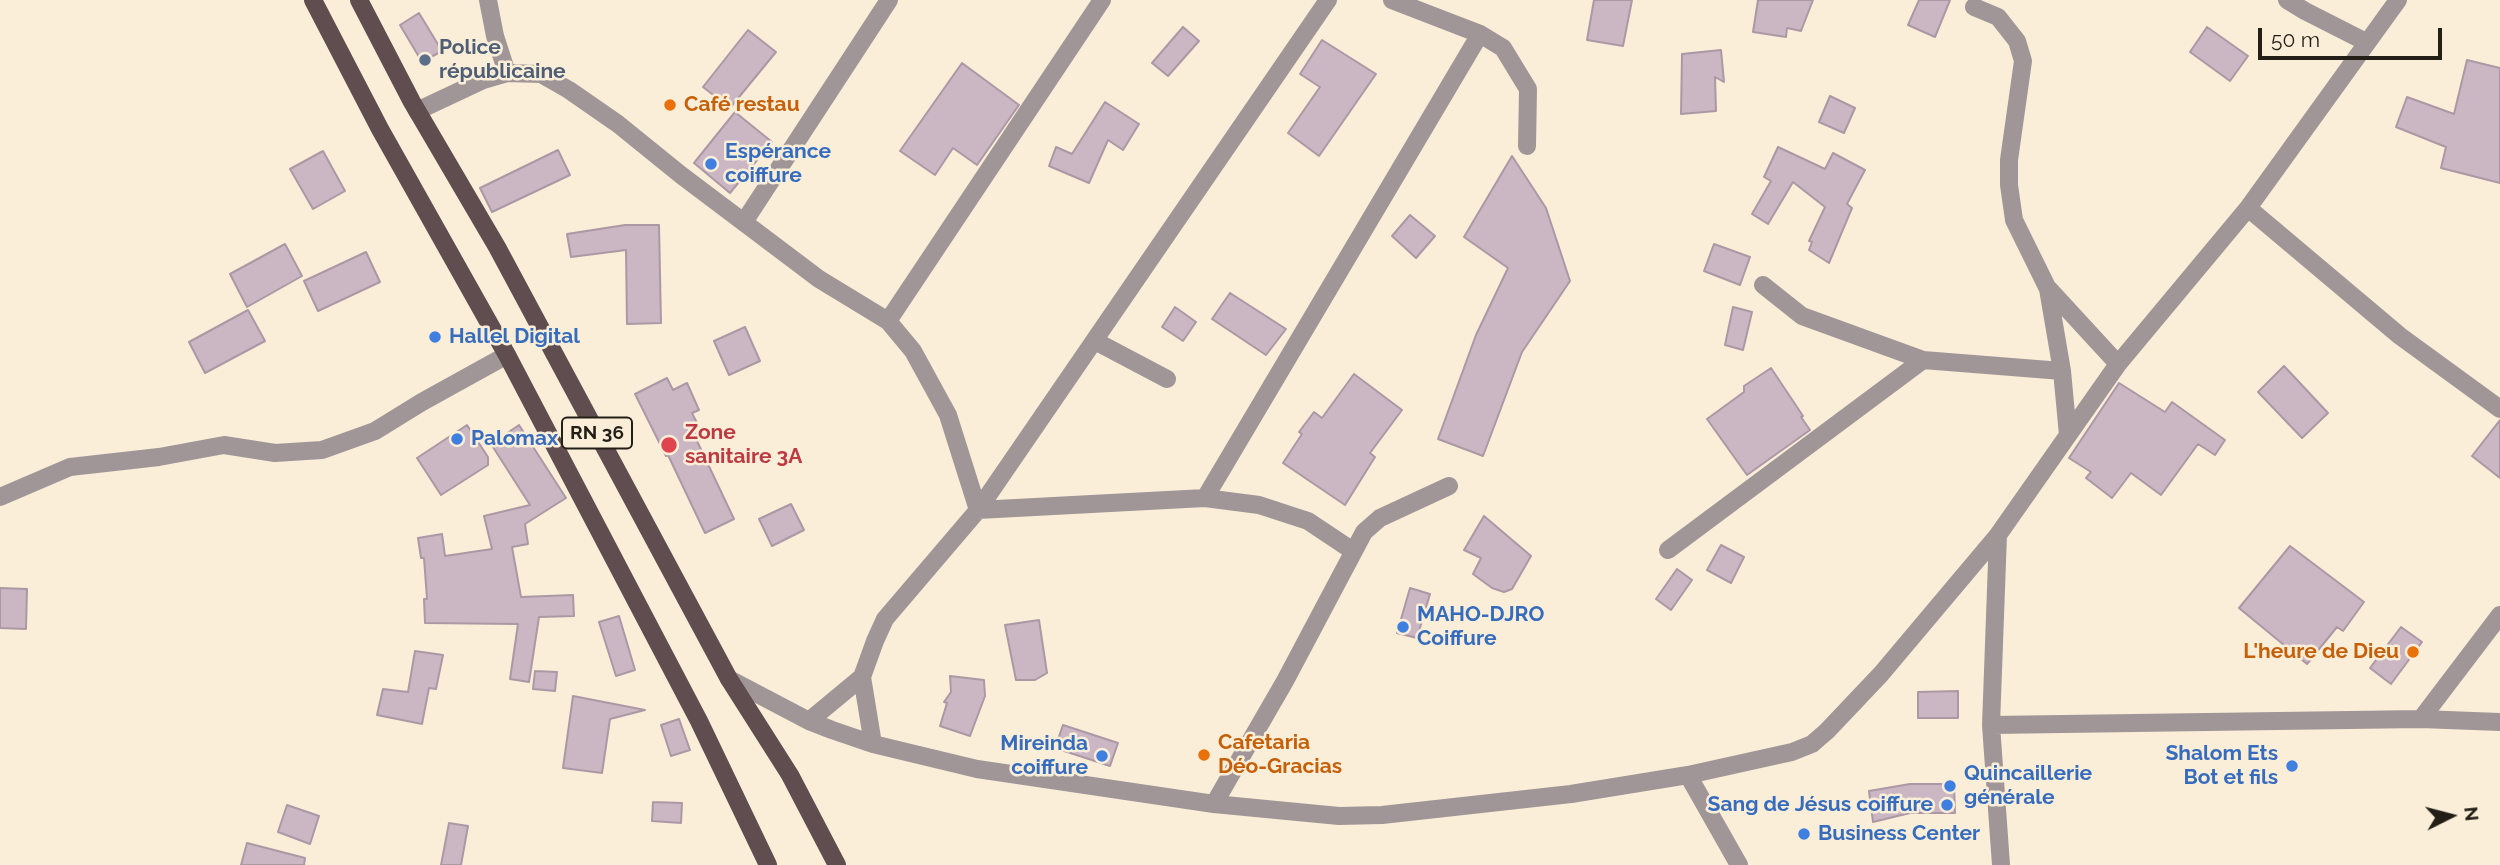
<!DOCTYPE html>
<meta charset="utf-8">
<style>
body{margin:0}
#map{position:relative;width:2500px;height:865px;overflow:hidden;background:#faeed9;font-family:Raleway,sans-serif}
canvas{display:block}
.north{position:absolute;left:2416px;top:781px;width:70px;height:70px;-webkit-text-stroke:5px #faeed9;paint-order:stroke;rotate:84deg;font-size:19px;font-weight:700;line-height:28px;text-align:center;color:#231f17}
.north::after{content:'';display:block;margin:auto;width:24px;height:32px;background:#231f17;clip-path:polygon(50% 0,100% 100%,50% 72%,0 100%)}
.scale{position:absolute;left:2258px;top:28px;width:184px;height:32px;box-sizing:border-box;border:4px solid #231f17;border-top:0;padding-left:9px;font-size:21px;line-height:24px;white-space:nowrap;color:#231f17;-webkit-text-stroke:5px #faeed9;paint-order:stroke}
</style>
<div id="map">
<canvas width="2500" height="865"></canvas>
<div class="north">N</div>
<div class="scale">50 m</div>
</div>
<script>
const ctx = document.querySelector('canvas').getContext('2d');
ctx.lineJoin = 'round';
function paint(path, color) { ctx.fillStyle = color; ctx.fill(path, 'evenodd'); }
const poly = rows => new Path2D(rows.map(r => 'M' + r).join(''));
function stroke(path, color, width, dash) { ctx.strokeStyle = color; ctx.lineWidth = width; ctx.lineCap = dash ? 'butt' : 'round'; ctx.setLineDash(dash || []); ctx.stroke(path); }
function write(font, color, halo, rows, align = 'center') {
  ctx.font = font + ' Raleway,sans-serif'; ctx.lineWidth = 5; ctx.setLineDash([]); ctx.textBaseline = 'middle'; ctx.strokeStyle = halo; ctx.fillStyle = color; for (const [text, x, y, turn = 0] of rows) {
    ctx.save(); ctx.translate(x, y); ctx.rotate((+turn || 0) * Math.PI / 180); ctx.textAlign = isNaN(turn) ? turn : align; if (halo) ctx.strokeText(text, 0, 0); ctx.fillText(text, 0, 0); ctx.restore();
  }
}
const building = poly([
 [1594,0,1632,0,1623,46,1587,40,1594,0],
 [1758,0,1813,0,1801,31,1787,28,1786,37,1753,32,1758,0],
 [1919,0,1950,0,1935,37,1908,25,1919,0],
 [419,13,442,51,422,62,400,25,419,13],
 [1183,27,1199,41,1168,76,1152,63,1183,27],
 [2207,27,2248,56,2230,81,2190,52,2207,27],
 [748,30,776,52,730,108,703,87,748,30],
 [1322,40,1376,74,1319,156,1288,133,1320,87,1300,74,1322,40],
 [1721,50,1724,82,1715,77,1716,111,1681,114,1682,54,1721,50],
 [2467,60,2500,68,2500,183,2441,168,2446,147,2396,127,2407,97,2454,114,2467,60],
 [962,63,1019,105,977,165,953,148,935,175,900,151,962,63],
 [1830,96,1855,108,1844,133,1819,122,1830,96],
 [1105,102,1139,124,1123,150,1108,140,1089,183,1049,166,1056,147,1072,154,1105,102],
 [735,112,772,142,730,193,694,163,735,112],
 [1778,147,1825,169,1833,153,1865,170,1847,204,1852,208,1829,263,1809,250,1812,242,1809,241,1825,207,1793,182,1768,224,1752,214,1771,181,1764,177,1778,147],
 [558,150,570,175,492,212,480,188,558,150],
 [323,151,345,191,313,209,290,169,323,151],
 [1512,156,1546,208,1570,281,1522,352,1483,456,1438,439,1476,335,1508,268,1464,237,1512,156],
 [1410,215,1435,236,1416,258,1392,236,1410,215],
 [625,225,659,225,661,323,627,324,626,250,571,257,567,234,625,225],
 [285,244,302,276,247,307,230,274,285,244],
 [1714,244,1750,257,1740,285,1704,271,1714,244],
 [366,252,380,282,318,311,304,281,366,252],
 [1230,293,1286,329,1266,355,1212,319,1230,293],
 [1175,307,1196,322,1183,341,1162,327,1175,307],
 [1733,307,1752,312,1743,350,1725,345,1733,307],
 [248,310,265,341,205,373,189,342,248,310],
 [745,327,760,361,729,375,714,341,745,327],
 [2284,366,2328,413,2302,438,2258,392,2284,366],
 [1771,368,1803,416,1801,417,1810,430,1747,475,1707,419,1744,392,1744,386,1771,368],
 [1354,374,1402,410,1370,453,1375,457,1345,505,1283,463,1302,434,1299,432,1314,412,1322,418,1354,374],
 [667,378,673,390,687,383,699,410,692,413,704,437,697,441,734,519,705,533,668,455,666,456,635,394,667,378],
 [2119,383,2165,412,2172,402,2225,440,2215,455,2198,444,2161,495,2131,473,2112,498,2086,478,2091,472,2069,458,2119,383],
 [2500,420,2500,478,2472,456,2500,420],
 [467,425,488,457,488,465,441,495,417,458,467,425],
 [519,425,566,498,525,524,528,544,512,547,521,597,573,595,574,616,539,617,529,682,510,679,518,624,425,623,424,599,427,599,424,558,421,558,418,538,442,534,445,556,492,549,484,516,530,505,491,444,519,425],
 [791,504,804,530,772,546,759,519,791,504],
 [1484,516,1531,556,1512,589,1504,592,1492,588,1473,574,1481,558,1464,550,1484,516],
 [1721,545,1744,557,1731,583,1707,570,1721,545],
 [2290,546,2364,602,2343,631,2337,627,2307,664,2239,608,2290,546],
 [1677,569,1692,580,1671,610,1656,599,1677,569],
 [0,588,27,589,26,629,0,628,0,588],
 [1410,588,1430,594,1417,638,1397,633,1410,588],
 [619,616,635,670,616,676,599,622,619,616],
 [1039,620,1047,673,1035,680,1016,680,1005,625,1039,620],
 [2401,627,2422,642,2391,684,2370,668,2401,627],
 [415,651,443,655,436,689,429,688,422,724,377,715,383,689,408,692,415,651],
 [535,671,557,672,555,691,533,689,535,671],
 [950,676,984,680,985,696,970,736,940,726,947,703,944,702,951,692,950,676],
 [1958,691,1958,718,1918,718,1918,692,1958,691],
 [573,696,645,710,610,719,602,773,563,768,573,696],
 [679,719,690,750,671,756,661,725,679,719],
 [1063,725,1118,743,1110,766,1055,748,1063,725],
 [1910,784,1954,784,1955,813,1910,813,1873,822,1869,791,1910,784],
 [653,802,682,803,681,823,652,821,653,802],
 [287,805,319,816,310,844,278,832,287,805],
 [449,823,468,826,461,865,441,865,449,823],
 [247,843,305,858,304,865,241,865,247,843]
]);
paint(building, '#cbb6c4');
stroke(building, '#ac98a5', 2);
stroke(poly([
 [488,0,495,36,507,73],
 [1392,0,1480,34,1503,48,1528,89,1527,146],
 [2287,0,2305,11,2366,42],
 [1974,7,1998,17,2017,41,2023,61,2009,160,2009,185,2014,220,2048,289,2062,371,2068,435],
 [417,111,483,80,507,73,541,74,569,90,618,124,681,175,819,279,888,321,913,351,948,415,978,510,1205,498,1259,505,1308,521,1353,551],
 [2248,208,2400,336,2500,409],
 [744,222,889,0],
 [2049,289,2118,364],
 [888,321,1102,0],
 [1095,341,1167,379],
 [1923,360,2062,371],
 [0,497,70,467,159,457,224,445,275,453,322,450,375,431,422,402,507,355],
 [1205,498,1480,34],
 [1998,535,1991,725,2001,865],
 [1668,550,1923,360,1802,316,1763,285],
 [729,679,809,721,832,730,873,744,977,769,1214,804,1339,816,1382,815,1571,794,1688,775,1792,752,1812,744,1827,731,1881,674,1998,535,2118,364,2248,208,2398,0],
 [2421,719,2500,615],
 [809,721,862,677],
 [1991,725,2421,719,2500,722],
 [873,744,862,677,875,641,885,619,978,510,1328,0],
 [1688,775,1739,865],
 [1214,804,1285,681,1364,532,1380,518,1449,486]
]), '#a19697', 18);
stroke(poly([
 [313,0,380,129,507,355,699,721,768,865],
 [359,0,412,102,497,247,729,679,790,775,837,865]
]), '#604d50', 18);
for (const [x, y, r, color] of [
 [425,60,7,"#5c6f8a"],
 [670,105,7,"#e8710a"],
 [711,164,7,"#3f7fe0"],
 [435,337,7,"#3f7fe0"],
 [457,439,7,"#3f7fe0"],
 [669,445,9,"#e0444e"],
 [1403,627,7,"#3f7fe0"],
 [2413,652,7,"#e8710a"],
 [1204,755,7,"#e8710a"],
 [1102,756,7,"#3f7fe0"],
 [2292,766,7,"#3f7fe0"],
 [1950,786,7,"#3f7fe0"],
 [1947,805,7,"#3f7fe0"],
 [1804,834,7,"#3f7fe0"]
]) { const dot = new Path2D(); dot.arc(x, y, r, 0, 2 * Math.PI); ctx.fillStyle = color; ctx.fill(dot); stroke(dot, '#faeed9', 2.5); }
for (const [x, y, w] of [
 [597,433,70]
]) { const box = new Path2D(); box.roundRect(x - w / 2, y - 15.5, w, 31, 5); ctx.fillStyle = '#faeed9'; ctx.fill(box); stroke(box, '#231f17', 2); }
write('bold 19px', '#231f17', null, [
 ["RN 36",597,433]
]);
write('bold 21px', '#4e5e75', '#faeed9', [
 ["Police",439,48],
 ["républicaine",439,72]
], 'left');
write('bold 21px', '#c56008', '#faeed9', [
 ["Café restau",684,105],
 ["L'heure de Dieu",2399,652,"right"],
 ["Cafetaria",1218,743],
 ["Déo-Gracias",1218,767]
], 'left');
write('bold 21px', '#366cbe', '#faeed9', [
 ["Espérance",725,152],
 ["coiffure",725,176],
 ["Hallel Digital",449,337],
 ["Palomax",471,439],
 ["MAHO-DJRO",1417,615],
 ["Coiffure",1417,639],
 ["Mireinda",1088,744,"right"],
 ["coiffure",1088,768,"right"],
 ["Shalom Ets",2278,754,"right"],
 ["Bot et fils",2278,778,"right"],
 ["Quincaillerie",1964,774],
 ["générale",1964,798],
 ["Sang de Jésus coiffure",1933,805,"right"],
 ["Business Center",1818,834]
], 'left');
write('bold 21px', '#be3a42', '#faeed9', [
 ["Zone",685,433],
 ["sanitaire 3A",685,457]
], 'left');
</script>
